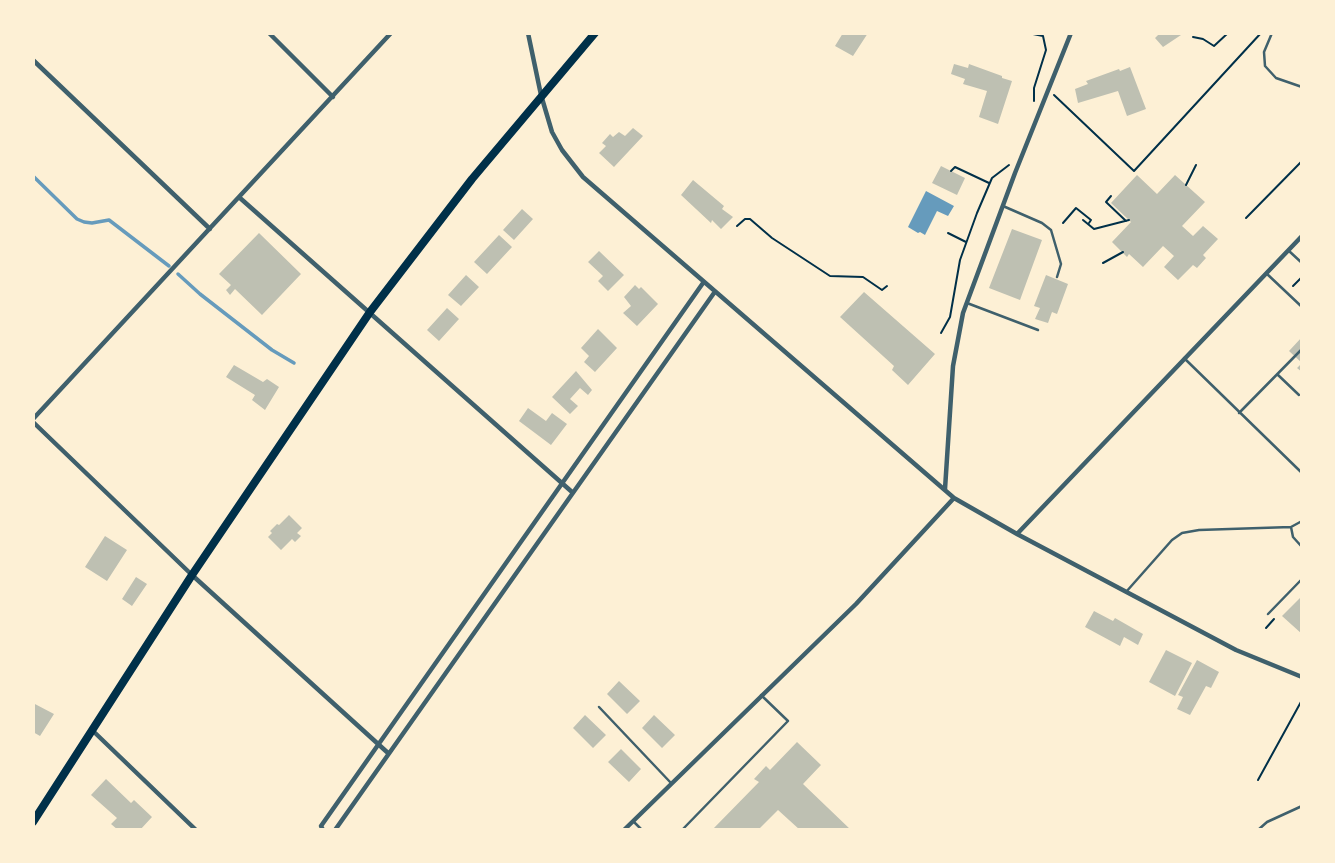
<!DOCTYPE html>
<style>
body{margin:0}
#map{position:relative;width:1335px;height:863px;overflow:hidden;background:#fdf0d5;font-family:"Fira Sans",sans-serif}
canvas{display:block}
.frame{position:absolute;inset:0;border:35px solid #fdf0d5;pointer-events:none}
</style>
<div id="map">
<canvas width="1335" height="863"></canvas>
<div class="frame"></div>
</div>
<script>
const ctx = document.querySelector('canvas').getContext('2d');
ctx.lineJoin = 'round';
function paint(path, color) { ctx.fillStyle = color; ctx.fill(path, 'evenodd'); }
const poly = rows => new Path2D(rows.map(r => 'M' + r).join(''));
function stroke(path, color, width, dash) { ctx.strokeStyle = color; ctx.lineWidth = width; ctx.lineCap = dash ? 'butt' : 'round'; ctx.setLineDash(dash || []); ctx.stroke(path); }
paint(poly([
 [926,191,954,206,948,216,937,211,925,235,920,232,918,233,908,227]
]), '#669bbc');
stroke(poly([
 [33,176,77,219,84,222,92,223,109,220,169,266],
 [178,274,200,294,272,350,294,363]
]), '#669bbc', 3.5);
paint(poly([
 [843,33,868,33,853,56,835,46],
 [1160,33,1184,33,1163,47,1155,38],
 [954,64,968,68,969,64,1002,76,1002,78,1012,81,998,124,979,117,987,91,963,84,965,79,951,74],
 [1130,67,1146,109,1127,116,1118,91,1078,103,1075,89,1088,84,1086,81,1119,69,1120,71],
 [633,128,643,136,614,167,599,153,606,146,602,143,610,134,613,137,619,132,625,136],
 [941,166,965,178,957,195,932,183],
 [1137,175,1157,194,1175,175,1205,202,1182,226,1193,236,1203,226,1218,239,1203,255,1206,258,1197,268,1193,265,1178,280,1164,267,1174,256,1163,246,1143,267,1129,254,1127,257,1112,242,1131,222,1111,203],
 [693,180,724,206,722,209,733,217,721,229,712,220,711,223,681,195],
 [522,209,533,219,514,240,503,230],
 [1012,229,1042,240,1020,300,989,288],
 [259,233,301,274,262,315,235,289,230,295,226,290,231,285,219,274],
 [499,235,512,247,487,274,474,262],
 [599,251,624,275,608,291,598,281,603,276,588,262],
 [466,275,479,287,461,306,448,295],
 [1046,275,1068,284,1057,314,1052,312,1048,323,1035,319,1040,308,1034,306],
 [635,285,639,289,641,287,658,304,637,326,623,313,631,306,624,297],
 [864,292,935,354,908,385,892,370,894,366,840,317],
 [447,308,459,319,439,341,427,330],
 [598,329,617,348,595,372,584,362,589,356,581,348],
 [1302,337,1302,372,1297,368,1302,363,1289,351],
 [234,365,263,382,267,379,279,387,265,410,252,400,255,395,226,377],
 [576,371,592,390,588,395,580,388,570,399,578,406,570,414,552,397],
 [528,408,546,421,552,413,567,424,551,445,519,421],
 [289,515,302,528,297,533,301,536,295,542,292,539,281,550,268,537,272,533,270,531,277,524,279,525],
 [105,536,127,550,107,581,85,567],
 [136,577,147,584,132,606,122,599],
 [1302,596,1302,634,1282,616],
 [1094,611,1113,621,1115,618,1143,634,1138,645,1124,637,1120,646,1085,627],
 [1166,650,1192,663,1175,696,1149,682],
 [1197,660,1219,672,1211,688,1206,686,1190,715,1177,709,1183,697,1178,695],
 [619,681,640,701,627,714,607,694],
 [33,703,54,714,40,736,33,732],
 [585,715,606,735,593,748,573,728],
 [654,715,675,735,662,748,642,728],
 [797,742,821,765,803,784,851,830,800,830,778,810,758,830,712,830,759,782,754,779,766,766,770,770],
 [621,749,641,769,629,782,608,762],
 [106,779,131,803,134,800,152,817,140,830,118,830,111,824,117,818,91,795]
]), '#bec0b2');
stroke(poly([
 [1028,33,1043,36,1046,50,1034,88,1034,101],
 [1193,37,1203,39,1214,46,1228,33],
 [1054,95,1134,171,1261,33],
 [951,171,955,167,989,183],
 [1186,185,1196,165],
 [1111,196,1106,202,1126,221],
 [1246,218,1302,161],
 [1083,220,1094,229,1129,220],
 [1063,223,1076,208,1091,220,1089,223],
 [737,226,745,219,750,219,772,238,830,276,863,277,882,290,887,286],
 [948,233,966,242],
 [1103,263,1123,252],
 [1293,286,1302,277],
 [941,333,950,317,960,260,977,213,992,178,1009,165],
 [1266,628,1274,619],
 [1258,780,1302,700]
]), '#003049', 2);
stroke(poly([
 [1272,33,1264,52,1265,66,1276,78,1302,87],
 [1003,206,1042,223,1051,230,1061,264,1057,277],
 [1289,251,1302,263],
 [1266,273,1302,307],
 [967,303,1038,330],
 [1184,358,1302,473],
 [1277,374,1299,395],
 [1239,413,1302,349],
 [1291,527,1302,521],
 [1126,592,1172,540,1182,533,1199,530,1291,527,1293,537,1302,547],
 [1268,614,1302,579],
 [599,707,671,783],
 [633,821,642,830],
 [682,830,788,721,761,695],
 [1258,830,1267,822,1302,806]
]), '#3f606c', 2.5);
stroke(poly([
 [269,33,333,97],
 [528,33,541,95,552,132,562,150,583,177,954,498,1017,534,1236,650,1302,677],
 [33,60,210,229],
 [240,198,572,492],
 [33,419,391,33],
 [33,422,192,575,388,753],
 [945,489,953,366,963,313,1015,173,1071,33],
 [1017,534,1302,236],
 [92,730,196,830],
 [323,830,321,826,703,283],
 [335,830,714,293],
 [624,830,856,604,954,498]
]), '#3f606c', 4.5);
stroke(poly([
 [33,822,192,575,370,312,472,179,595,33]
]), '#003049', 8);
</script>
